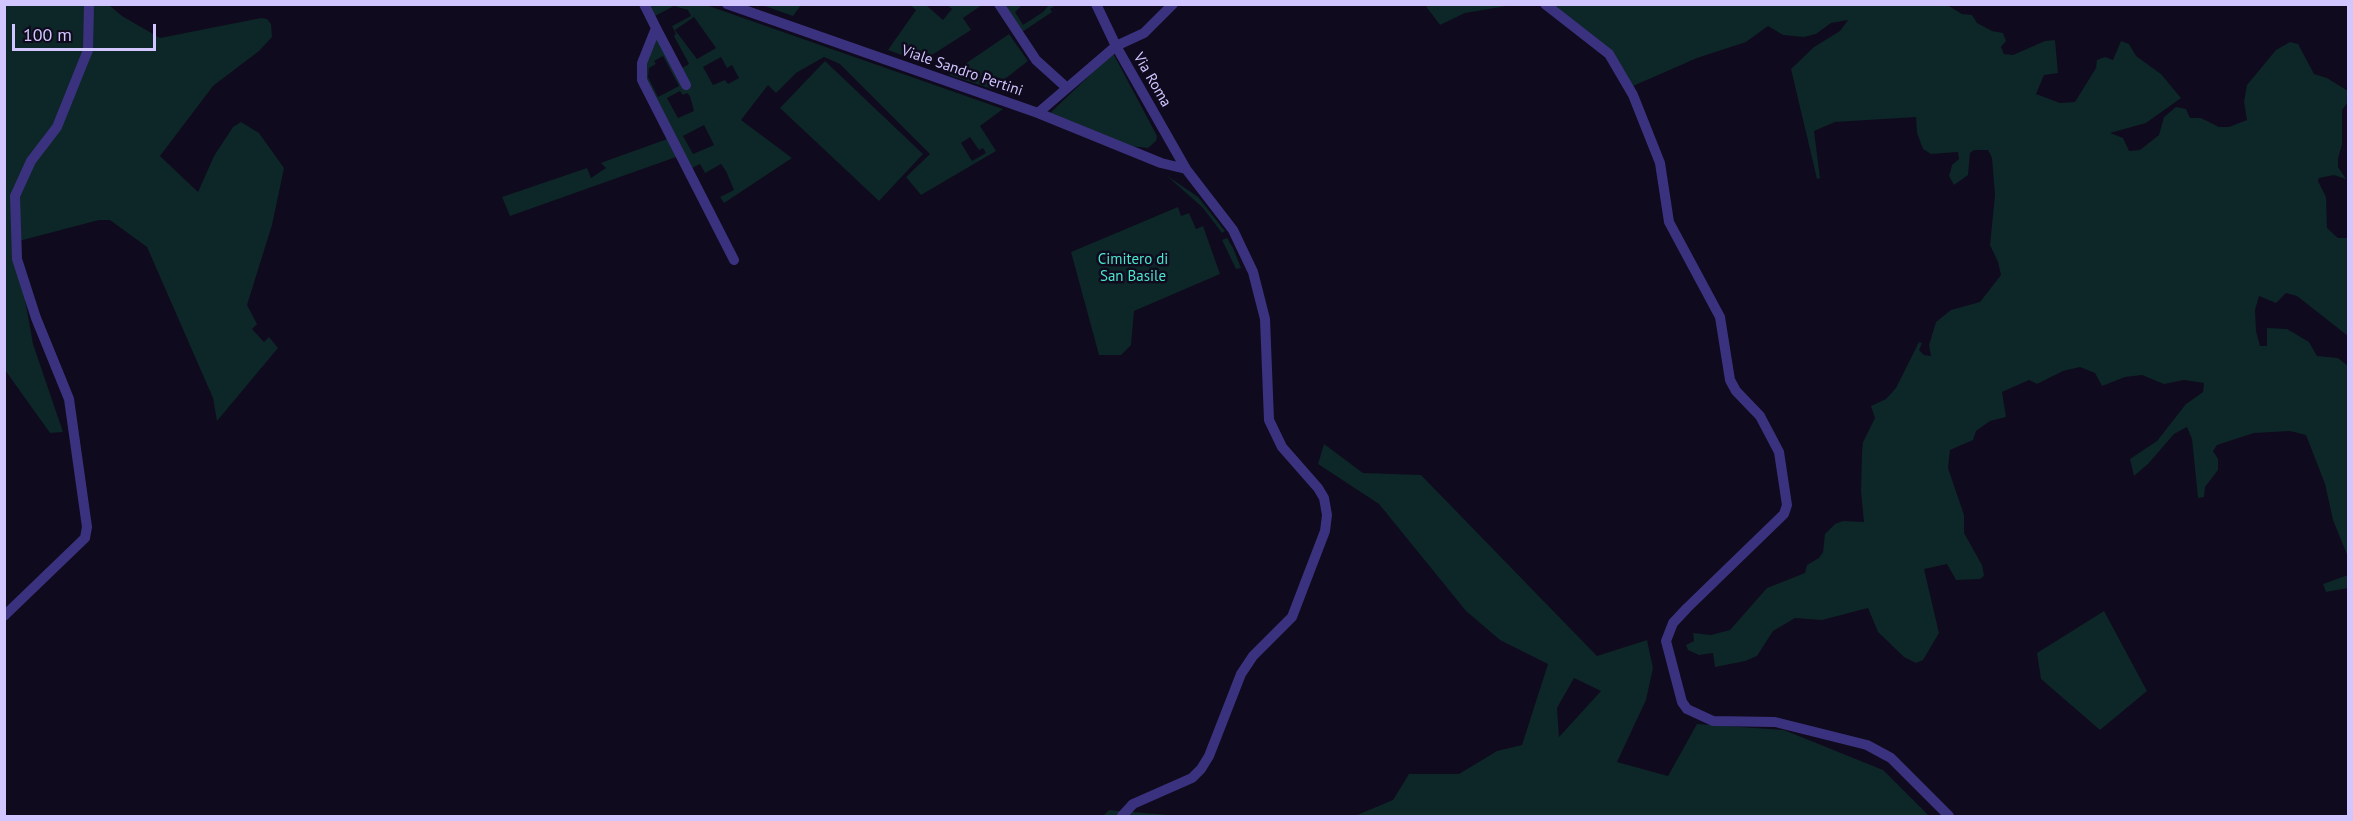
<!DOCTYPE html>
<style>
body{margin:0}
#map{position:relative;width:2353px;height:821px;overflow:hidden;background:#0f0a1d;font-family:"PT Sans",sans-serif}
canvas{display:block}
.frame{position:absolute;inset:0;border:6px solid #d1c6ff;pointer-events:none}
.scale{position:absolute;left:12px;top:24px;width:144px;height:27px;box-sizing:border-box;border:3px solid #d1c6ff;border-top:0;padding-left:8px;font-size:18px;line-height:21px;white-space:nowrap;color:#d1c6ff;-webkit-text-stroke:4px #0f0a1d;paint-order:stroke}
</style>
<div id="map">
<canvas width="2353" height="821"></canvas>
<div class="frame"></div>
<div class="scale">100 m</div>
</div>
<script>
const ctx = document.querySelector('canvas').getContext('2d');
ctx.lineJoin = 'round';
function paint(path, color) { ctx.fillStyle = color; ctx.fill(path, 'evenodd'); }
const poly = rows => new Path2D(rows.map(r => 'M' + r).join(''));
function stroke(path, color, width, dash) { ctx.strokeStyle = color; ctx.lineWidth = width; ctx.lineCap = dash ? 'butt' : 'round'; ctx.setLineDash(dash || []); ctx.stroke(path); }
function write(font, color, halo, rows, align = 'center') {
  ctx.font = font + ' "PT Sans",sans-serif'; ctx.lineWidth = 5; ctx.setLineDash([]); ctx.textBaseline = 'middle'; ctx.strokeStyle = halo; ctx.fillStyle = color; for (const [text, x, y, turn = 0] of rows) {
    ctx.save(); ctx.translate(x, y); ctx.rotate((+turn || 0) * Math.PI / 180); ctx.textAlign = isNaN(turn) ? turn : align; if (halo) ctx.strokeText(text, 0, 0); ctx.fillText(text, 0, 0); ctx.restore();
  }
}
paint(poly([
 [4,5,109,5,122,16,160,38,261,18,267,19,271,24,272,37,259,51,213,86,160,156,198,192,214,156,233,127,241,122,259,133,284,168,272,225,247,305,257,324,252,329,264,342,269,337,278,348,217,421,213,398,147,247,110,220,99,220,15,242,33,344,63,432,50,433,5,370],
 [648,5,706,5,1003,109,980,126,996,151,921,195,906,177,930,154,840,64,824,57,796,73,776,93,768,85,741,120,792,158,724,203,720,197,734,190,726,171,721,164,705,173,700,164,692,168,647,82,646,61,657,28],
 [674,6,688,10,691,16,672,26,676,34,674,36,689,64,682,68,655,16],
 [694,17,716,48,697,59,675,30],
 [663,56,679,86,658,97,648,77,649,68,656,64,654,61],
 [721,57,727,68,732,65,739,78,728,84,725,80,713,85,703,67],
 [680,91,683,95,687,93,690,96,694,111,678,118,667,98],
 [704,125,714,145,693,154,683,136],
 [970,137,979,150,983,148,986,153,972,161,961,143],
 [762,5,801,4,801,5,793,16],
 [910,5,926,5,943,20,952,9,947,5,982,5,963,18,971,30,921,62,888,50,916,10],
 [1008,5,1022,5,1015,12,1023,25,1043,12,1049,5,1056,5,1050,9,1052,12,1022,32,1005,6],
 [1425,5,1512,5,1465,13,1440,25],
 [1553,5,1947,5,1962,14,1972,15,1977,23,1992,31,2003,33,2006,41,2001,47,2004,54,2013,55,2045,41,2055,40,2058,73,2044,75,2036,94,2060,103,2075,102,2096,68,2097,60,2105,57,2113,60,2121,41,2129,44,2136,56,2161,74,2181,98,2146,123,2110,133,2123,138,2129,151,2140,150,2159,135,2164,117,2176,107,2186,109,2190,118,2201,118,2219,127,2229,127,2247,120,2244,102,2247,85,2276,50,2290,42,2298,44,2314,74,2327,78,2348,91,2348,102,2342,110,2342,144,2338,159,2338,167,2346,179,2334,175,2319,178,2318,181,2326,197,2327,228,2338,238,2348,238,2348,336,2297,296,2286,293,2276,303,2259,296,2255,310,2256,331,2260,346,2267,346,2267,328,2287,329,2309,342,2317,356,2338,358,2348,366,2348,557,2333,520,2325,484,2306,435,2290,431,2254,433,2217,445,2213,451,2218,459,2218,470,2205,487,2204,497,2198,498,2192,439,2187,427,2174,434,2148,464,2134,476,2130,459,2157,441,2186,404,2203,392,2204,383,2184,380,2164,384,2142,375,2125,377,2102,386,2095,373,2080,367,2063,371,2037,384,2029,380,2002,392,2006,417,1990,421,1976,431,1973,440,1950,450,1948,468,1964,515,1964,533,1982,565,1984,576,1980,579,1956,580,1947,564,1924,569,1939,633,1923,660,1916,663,1904,657,1878,632,1868,608,1822,620,1795,618,1773,631,1757,656,1745,661,1715,667,1713,653,1699,655,1688,650,1686,645,1694,641,1693,633,1711,635,1730,630,1767,588,1805,573,1807,565,1819,558,1823,552,1825,534,1835,524,1843,521,1864,522,1861,491,1862,452,1863,442,1875,418,1871,406,1886,399,1896,388,1919,342,1922,343,1919,350,1924,355,1931,356,1929,345,1936,322,1951,310,1980,302,2001,275,1998,262,1990,245,1995,195,1992,158,1988,150,1974,150,1970,153,1968,175,1954,185,1949,176,1952,165,1959,159,1958,152,1931,154,1923,149,1917,133,1916,117,1835,122,1814,131,1820,178,1817,179,1791,69,1814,47,1840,31,1848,20,1831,23,1816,34,1804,37,1783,35,1768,26,1746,42,1697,58,1633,86,1599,40],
 [1009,34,1028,61,992,89,949,75],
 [1113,53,1157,136,1156,141,1148,148,1128,146,1048,115],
 [825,61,923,154,879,201,780,108],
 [670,138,679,156,510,216,502,197,587,168,591,178,606,168,601,163,606,161],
 [1166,175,1198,197,1225,231,1222,233,1203,208],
 [1178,207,1181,216,1189,213,1196,229,1203,226,1220,274,1134,311,1131,345,1121,355,1099,355,1071,252],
 [1227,238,1233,248,1241,268,1236,269,1222,240],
 [1324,444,1363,473,1421,475,1597,656,1647,640,1653,668,1646,700,1617,762,1668,776,1697,724,1784,730,1883,770,1929,816,1355,816,1393,800,1409,774,1459,774,1497,751,1522,745,1548,664,1500,640,1466,611,1379,504,1318,464],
 [1574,678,1601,691,1559,737,1557,708],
 [2348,575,2348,588,2326,592,2323,584],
 [2104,611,2147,691,2100,730,2041,679,2037,653],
 [1109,810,1180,816,1103,816]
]), '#0d2627');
stroke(poly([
 [644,4,656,28,642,63,642,80,734,260],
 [727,4,1038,113,1161,163,1186,169],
 [999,4,1036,60,1067,88],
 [1096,4,1116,46,1186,169,1233,230,1253,272,1265,319,1269,420,1282,447,1318,488,1324,498,1327,515,1325,531,1292,617,1253,656,1241,674,1209,756,1201,769,1192,778,1133,804,1122,816],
 [1545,4,1609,54,1633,95,1660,163,1669,222,1720,317,1730,380,1736,391,1760,416,1779,452,1787,505,1784,514,1687,608,1673,623,1666,641,1682,702,1687,709,1713,721,1775,722,1867,745,1891,758,1949,816],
 [656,28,686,85],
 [1038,113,1116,46,1144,33,1173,4],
 [4,616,85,538,87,527,69,399,36,318,17,259,15,196,31,161,57,127,88,50,89,4]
]), '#3b327f', 10);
write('15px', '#d1c6ff', '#0f0a1d', [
 ["Viale Sandro Pertini",962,71,19],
 ["Via Roma",1152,80,60]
]);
write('15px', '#4be6cc', '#0f0a1d', [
 ["Cimitero di",1133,260],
 ["San Basile",1133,277]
]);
</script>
